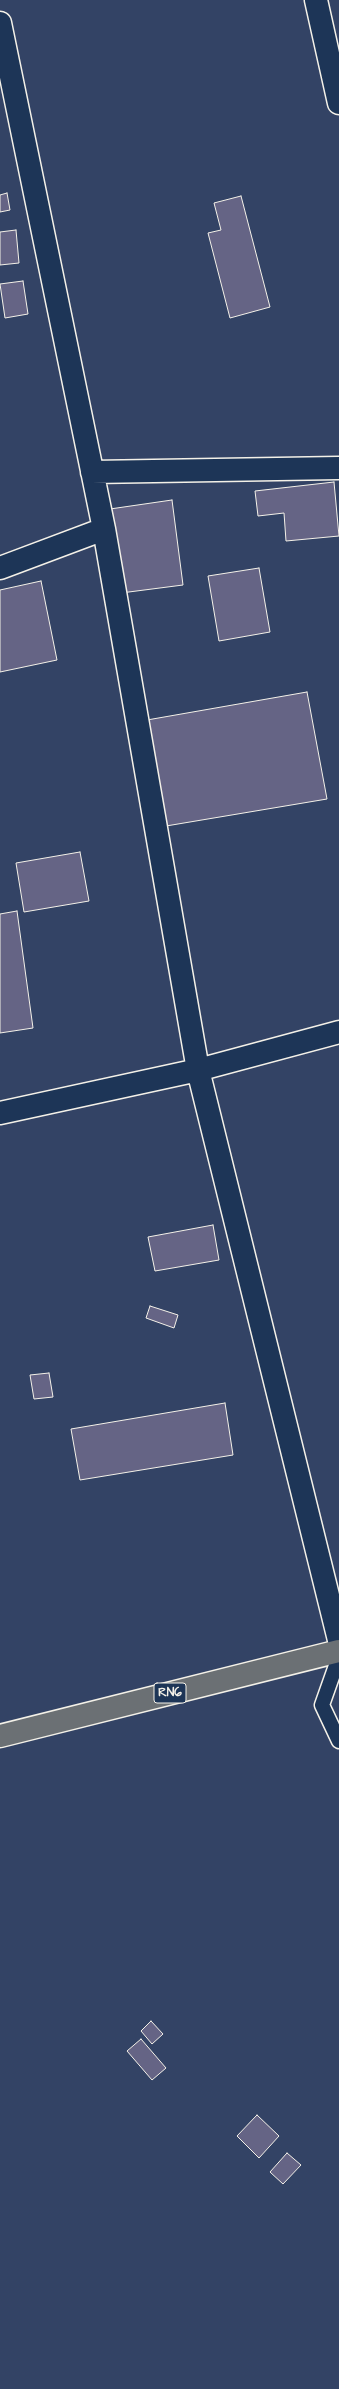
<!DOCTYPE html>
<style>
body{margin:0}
canvas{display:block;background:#334365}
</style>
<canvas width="339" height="2389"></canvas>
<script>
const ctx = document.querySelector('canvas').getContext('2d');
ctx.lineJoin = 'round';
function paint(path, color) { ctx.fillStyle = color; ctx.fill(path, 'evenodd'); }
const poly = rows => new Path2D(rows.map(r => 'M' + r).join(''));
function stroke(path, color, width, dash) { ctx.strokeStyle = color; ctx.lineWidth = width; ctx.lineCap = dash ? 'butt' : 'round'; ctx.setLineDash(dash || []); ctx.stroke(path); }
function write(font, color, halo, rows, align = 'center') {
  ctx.font = font + ' "Architects Daughter",sans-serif'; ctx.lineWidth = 3; ctx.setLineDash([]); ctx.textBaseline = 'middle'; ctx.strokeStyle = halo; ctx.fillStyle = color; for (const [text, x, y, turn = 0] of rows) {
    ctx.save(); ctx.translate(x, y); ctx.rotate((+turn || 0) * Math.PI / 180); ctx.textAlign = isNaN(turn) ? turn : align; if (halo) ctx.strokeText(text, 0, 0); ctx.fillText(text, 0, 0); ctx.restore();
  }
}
const building = poly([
 [7,193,10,210,0,212,0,195,7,193],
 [241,196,270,307,230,318,208,233,221,230,214,203,241,196],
 [16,230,19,263,0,265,0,232,16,230],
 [23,281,28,314,5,318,0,284,23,281],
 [334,482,339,536,286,541,284,513,258,516,255,491,334,482],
 [172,500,183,585,121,593,110,509,172,500],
 [259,568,270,632,219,641,208,576,259,568],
 [41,581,57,660,0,672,0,590,41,581],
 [307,692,327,799,166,826,147,720,307,692],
 [80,852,89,901,24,912,16,863,80,852],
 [17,911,33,1028,0,1033,0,914,17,911],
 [213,1225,219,1260,155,1271,148,1237,213,1225],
 [150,1306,178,1315,174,1328,146,1318,150,1306],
 [49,1373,53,1397,34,1399,30,1375,49,1373],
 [225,1403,233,1455,80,1480,71,1429,225,1403],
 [151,2021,163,2034,152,2044,141,2031,151,2021],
 [141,2039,166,2068,152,2080,127,2051,141,2039],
 [257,2115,279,2136,259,2158,237,2136,257,2115],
 [287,2153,301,2165,283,2184,270,2172,287,2153]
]);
paint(building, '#656485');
stroke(building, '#f4f1e8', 1);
const service = poly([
 [339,1657,322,1705,339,1741]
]);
const minor = poly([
 [316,0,339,103],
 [0,23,104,529,198,1070,339,1640],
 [92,472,339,468],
 [0,568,104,529],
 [0,1113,198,1070,339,1032]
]);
const primary = poly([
 [0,1736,339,1651]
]);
stroke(service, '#f4f1e8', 17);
stroke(minor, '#f4f1e8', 25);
stroke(primary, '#f4f1e8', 25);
stroke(service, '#1d3557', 14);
stroke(minor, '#1d3557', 22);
stroke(primary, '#6b7074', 22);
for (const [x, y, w] of [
 [170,1693,32]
]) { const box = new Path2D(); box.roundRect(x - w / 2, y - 10, w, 20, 3); ctx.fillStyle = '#1d3557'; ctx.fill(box); stroke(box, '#f4f1e8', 1); }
write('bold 12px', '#f4f1e8', null, [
 ["RN6",170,1693]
]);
</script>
